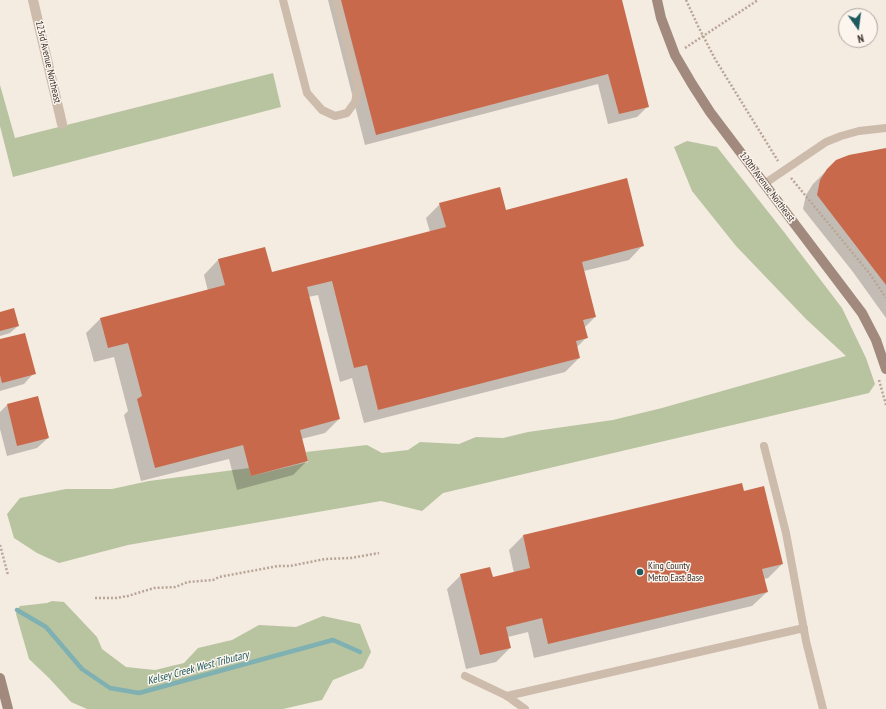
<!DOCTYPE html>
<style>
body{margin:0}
#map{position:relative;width:886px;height:709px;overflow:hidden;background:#f4ebe1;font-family:"PT Sans Narrow",sans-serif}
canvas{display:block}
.north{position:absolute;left:838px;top:8px;width:40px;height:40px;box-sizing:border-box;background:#fbf5ee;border:1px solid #aea6a0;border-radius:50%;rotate:166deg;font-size:11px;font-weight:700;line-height:16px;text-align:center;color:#3b302b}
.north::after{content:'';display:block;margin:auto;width:14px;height:18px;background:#1f5a5e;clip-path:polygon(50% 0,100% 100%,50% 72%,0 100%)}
</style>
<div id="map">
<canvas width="886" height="709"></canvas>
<div class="north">N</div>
</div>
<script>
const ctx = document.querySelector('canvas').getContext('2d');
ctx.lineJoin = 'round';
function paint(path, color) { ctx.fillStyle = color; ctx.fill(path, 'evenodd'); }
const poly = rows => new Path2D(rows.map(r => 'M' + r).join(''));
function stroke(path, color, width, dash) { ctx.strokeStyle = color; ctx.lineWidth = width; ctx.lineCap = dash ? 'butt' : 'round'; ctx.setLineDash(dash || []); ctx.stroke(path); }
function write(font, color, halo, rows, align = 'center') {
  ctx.font = font + ' "PT Sans Narrow",sans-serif'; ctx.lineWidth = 3; ctx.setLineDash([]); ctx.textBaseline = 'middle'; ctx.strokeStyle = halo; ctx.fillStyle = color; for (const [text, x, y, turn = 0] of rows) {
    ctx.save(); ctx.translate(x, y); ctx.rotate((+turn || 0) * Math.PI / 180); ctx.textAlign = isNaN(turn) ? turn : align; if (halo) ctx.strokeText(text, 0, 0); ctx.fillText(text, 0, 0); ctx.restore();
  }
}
paint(poly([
 [273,73,281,107,13,177,0,126,0,85,15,138],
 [687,141,717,147,784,232,842,308,866,358,875,384,869,393,443,493,422,511,381,501,128,545,59,563,37,553,14,538,7,514,20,498,66,489,112,489,149,481,249,468,251,476,308,462,306,452,367,445,382,453,408,450,420,442,459,444,476,437,503,438,528,432,613,420,662,408,846,356,806,319,736,246,692,191,674,147],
 [52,601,64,602,97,637,102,649,126,667,155,670,184,663,198,648,232,640,259,625,296,627,323,616,360,624,371,652,363,668,333,680,322,700,283,709,87,709,71,702,49,678,29,659,16,614,17,610,20,606,47,603]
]), '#b8c4a0');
paint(poly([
 [328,0,621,0,648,106,637,117,608,124,598,84,365,145],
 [886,149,886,318,853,272,803,209,806,195,813,184,837,160],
 [440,204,506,211,643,245,629,260,584,271,595,317,584,328,587,337,577,347,579,358,565,372,364,423,352,378,340,382,318,295,308,297,339,419,325,433,301,439,307,461,293,475,237,490,229,459,141,481,124,415,128,411,114,357,94,362,86,333,100,319,208,291,204,275,218,260,264,248,271,274,430,232,426,218],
 [0,313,18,326,10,333,0,336],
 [0,340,34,373,24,384,0,391],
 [7,405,48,438,37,448,7,456,0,429,0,412],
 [741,484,743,492,782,564,768,578,764,579,767,592,752,606,534,658,528,632,508,637,510,648,496,662,466,669,447,589,461,575,492,578,514,573,509,550,523,536]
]), '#0003');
stroke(poly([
 [17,610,46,627,82,669,110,688,139,693,333,640,360,652]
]), '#7fb0b2', 4.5);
paint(poly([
 [341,0,622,0,649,107,619,114,608,74,376,135],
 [886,148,886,285,817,195,820,180,827,169,836,160,849,155],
 [627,178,644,246,582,262,596,317,583,320,588,338,576,341,580,358,378,410,367,365,354,368,332,281,307,287,340,419,300,430,308,461,251,476,243,445,155,468,137,399,142,396,128,343,108,348,100,318,225,285,218,259,265,247,272,272,446,227,439,203,500,187,506,210],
 [14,308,19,326,0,331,0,312],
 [25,333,36,374,2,383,0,375,0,339],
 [38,396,49,438,17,446,7,404],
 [742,483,744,491,764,486,783,564,762,569,768,592,548,644,542,618,506,627,511,648,480,655,460,574,490,567,493,577,530,568,523,535]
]), '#c8694b');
stroke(poly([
 [686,0,698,26,715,59,778,161],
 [685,48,758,0],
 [791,178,870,274,886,298],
 [879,380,886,405],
 [0,545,8,575],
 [95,598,116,598,128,596,154,588,175,587,188,582,213,580,219,577,278,566,290,566,325,559,351,558,379,553]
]), '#b9a596', 2.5, [2, 2]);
stroke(poly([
 [283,0,307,93,322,110,335,116,347,113,355,102,358,88,336,0],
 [764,184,826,142,841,136,859,131,886,128],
 [764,446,786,533,806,641,823,709],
 [465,676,507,696,525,709],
 [507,696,804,628]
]), '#cdbbac', 8);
stroke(poly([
 [33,0,62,124]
]), '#cdbbac', 10);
stroke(poly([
 [657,0,661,18,675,55,692,84,710,112,862,313,876,340,886,369],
 [0,678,8,709]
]), '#a18a7d', 10);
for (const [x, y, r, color] of [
 [640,572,4,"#1f5a5e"]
]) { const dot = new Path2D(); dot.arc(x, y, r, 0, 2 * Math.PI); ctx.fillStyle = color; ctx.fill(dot); stroke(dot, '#fbf5ee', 1.5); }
write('10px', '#3b302b', '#fbf5ee', [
 ["123rd Avenue Northeast",48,62,77],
 ["120th Avenue Northeast",767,187,53]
]);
write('10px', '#3b302b', '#fbf5ee', [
 ["King County",648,566],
 ["Metro East Base",648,578]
], 'left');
write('italic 11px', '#1f5a5e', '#fbf5ee', [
 ["Kelsey Creek West Tributary",198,668,-15]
]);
</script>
